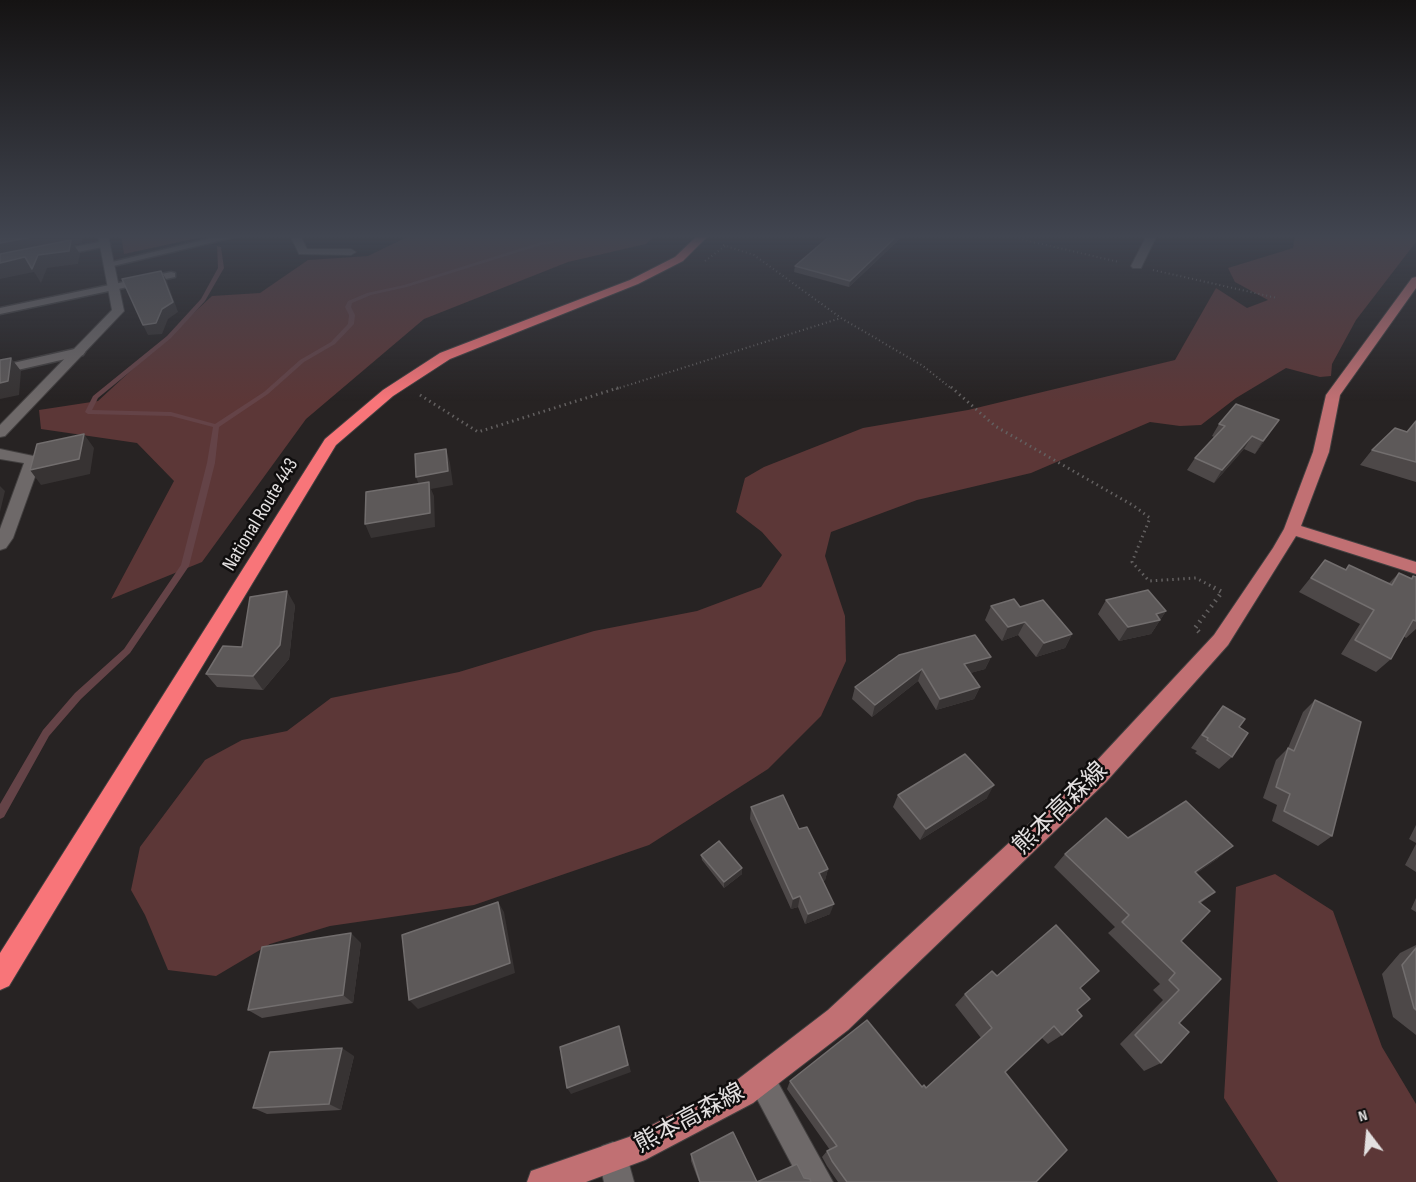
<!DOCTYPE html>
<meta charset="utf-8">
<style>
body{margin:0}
#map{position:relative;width:1416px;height:1182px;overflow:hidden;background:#272323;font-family:"Sofia Sans Condensed",sans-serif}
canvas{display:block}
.north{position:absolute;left:1338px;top:1104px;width:60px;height:60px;-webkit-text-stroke:4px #0f0d0d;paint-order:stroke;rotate:344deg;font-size:16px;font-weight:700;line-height:24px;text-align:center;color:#e3e0e0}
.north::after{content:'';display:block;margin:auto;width:21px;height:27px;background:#e3e0e0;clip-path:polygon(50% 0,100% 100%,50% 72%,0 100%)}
</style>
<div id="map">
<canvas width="1416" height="1182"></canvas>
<div class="north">N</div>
</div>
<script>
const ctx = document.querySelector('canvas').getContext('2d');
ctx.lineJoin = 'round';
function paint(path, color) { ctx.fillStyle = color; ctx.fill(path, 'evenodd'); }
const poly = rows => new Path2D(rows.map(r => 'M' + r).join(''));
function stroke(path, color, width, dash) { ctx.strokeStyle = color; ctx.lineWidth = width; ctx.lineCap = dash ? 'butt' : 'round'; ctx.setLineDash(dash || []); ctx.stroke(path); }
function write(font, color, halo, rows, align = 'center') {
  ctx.font = font + ' "Sofia Sans Condensed","Noto Sans JP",sans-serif'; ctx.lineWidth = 5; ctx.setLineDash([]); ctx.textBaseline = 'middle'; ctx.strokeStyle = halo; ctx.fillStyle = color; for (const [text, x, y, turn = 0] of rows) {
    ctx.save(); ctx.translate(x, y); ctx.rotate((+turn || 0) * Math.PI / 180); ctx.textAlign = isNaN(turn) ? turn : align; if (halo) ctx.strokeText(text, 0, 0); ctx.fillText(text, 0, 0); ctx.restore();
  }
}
paint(poly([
 [121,235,212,235,124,254],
 [411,235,656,235,646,244,568,262,424,319,306,419,202,562,111,599,174,481,137,443,41,429,39,410,98,401,212,296,260,293,308,260,368,256],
 [1295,235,1416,235,1416,242,1356,320,1332,364,1331,376,1320,377,1286,368,1236,398,1201,425,1180,426,1150,422,1031,473,917,500,831,532,825,556,845,616,846,661,821,716,768,769,649,845,474,905,330,926,270,944,216,976,168,970,145,915,131,890,140,847,205,760,242,740,287,731,331,698,459,672,594,631,697,611,761,587,782,555,762,532,736,512,745,478,764,467,863,428,968,410,1175,360,1216,288,1247,308,1268,300,1235,282,1228,268,1293,248],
 [1275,874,1333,911,1382,1047,1416,1104,1416,1182,1278,1182,1224,1098,1236,887]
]), '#5c3737');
paint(poly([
 [585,235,597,235,541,245,407,287,371,295,352,303,351,307,355,315,354,324,335,344,304,362,268,394,219,427,215,463,189,566,130,653,81,699,49,736,4,817,0,819,0,804,43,730,75,693,124,649,181,565,207,463,213,427,171,416,88,414,85,412,93,396,167,336,201,299,218,268,217,246,221,247,224,268,205,301,171,338,98,398,92,410,171,412,215,424,264,392,300,360,331,342,348,324,349,315,345,307,348,301,367,293,404,285,538,243,585,235]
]), '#644347');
const lane = poly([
 [224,235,243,235,109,267,104,264,224,235],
 [105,241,110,244,108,246,57,256,52,253,57,250,105,241],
 [171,272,175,273,175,277,0,314,0,308,171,272],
 [79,348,85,352,83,355,0,374,0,366,79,348]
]);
const street = poly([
 [98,235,108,235,124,311,5,436,0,437,0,425,112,310,98,235],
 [290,235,300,235,307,249,351,249,356,252,351,255,299,254,290,235],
 [1147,235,1157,235,1141,268,1133,268,1131,266,1147,235],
 [0,449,38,457,41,460,13,538,6,548,0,550,0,529,24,463,0,459,0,449],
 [761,1066,771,1070,833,1182,801,1182,747,1080,751,1070,761,1066],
 [613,1142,624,1146,634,1182,604,1182,598,1157,602,1146,613,1142]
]);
const primary = poly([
 [1416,277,1416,288,1340,395,1329,452,1301,526,1416,562,1416,574,1296,536,1228,645,1106,782,848,1030,753,1103,645,1160,586,1182,527,1182,531,1171,629,1137,733,1083,828,1010,1090,768,1214,635,1273,548,1284,529,1313,452,1326,395,1412,278,1416,277]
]);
const highway = poly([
 [698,235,709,235,683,261,638,284,450,359,393,396,336,445,9,986,0,990,0,953,325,439,383,390,440,353,630,280,675,257,698,235]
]);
stroke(lane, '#434040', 3);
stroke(street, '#434040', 2);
stroke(primary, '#434040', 2);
stroke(highway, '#434040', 2);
stroke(poly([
 [1003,235,1119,262],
 [723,245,754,255,841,318,923,366,952,389],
 [705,261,725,246],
 [1153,270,1277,298],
 [616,389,841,318]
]), '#636060', 2, [1, 3]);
stroke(poly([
 [951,387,995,426,1134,506,1150,518,1132,562,1149,581,1196,578,1213,587],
 [420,395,478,432,621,387]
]), '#636060', 3, [1.5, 4]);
stroke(poly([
 [1199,632,1195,628,1222,592,1211,586]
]), '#636060', 4.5, [1.5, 5]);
paint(lane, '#6e6969');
paint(street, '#6e6969');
paint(primary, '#c17073');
paint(highway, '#f87579');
paint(poly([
 [903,236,849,287,794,272,795,266],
 [1416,421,1416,482,1360,465,1372,450,1407,432],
 [1219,424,1270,433,1255,454,1244,449,1214,483,1187,470,1195,458,1214,437,1212,436],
 [1325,560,1345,570,1349,565,1389,583,1399,573,1411,578,1413,576,1416,577,1416,629,1406,638,1403,636,1391,659,1376,672,1341,654,1360,624,1299,592],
 [1106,600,1166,611,1151,634,1119,641,1098,614],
 [295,605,289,659,263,690,217,687,206,674],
 [991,606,1020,607,1072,634,1065,648,1036,657,1018,635,1002,641,985,620],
 [899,655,991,657,985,669,970,673,980,687,974,699,936,710,918,681,872,717,852,699,855,687],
 [1315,700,1332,836,1318,846,1272,821,1277,805,1263,798,1276,760,1288,748,1303,712],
 [1223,706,1239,727,1232,757,1219,769,1195,753,1197,751,1191,748,1212,719],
 [898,795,987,798,920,840,893,807],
 [751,807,799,829,828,869,825,880,823,881,830,914,805,924,798,907,791,909,750,819],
 [1416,825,1416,843,1409,839],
 [1128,838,1233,846,1217,859,1196,873,1215,892,1201,903,1181,941,1179,1023,1161,1063,1144,1071,1120,1044,1163,1000,1153,990,1160,984,1108,933,1115,927,1054,867,1065,854],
 [1416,844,1416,872,1405,865],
 [701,855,742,868,742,874,724,888,702,860],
 [1416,898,1416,912,1411,909],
 [361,943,353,1003,262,1018,248,1010],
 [1416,945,1416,1035,1393,1017,1382,974,1400,953],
 [997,976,1080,988,1077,1010,1062,1035,1048,1044,1041,1037,1005,1072,1036,1182,838,1182,827,1166,822,1157,827,1151,830,1150,787,1089,790,1081,926,1088,981,1038,955,1005,965,994],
 [354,1056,341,1110,267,1114,253,1108],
 [691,1154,757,1182,804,1178,811,1182,699,1182,691,1161]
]), '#4d4848');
paint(poly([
 [43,235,82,235,83,237,82,243,74,245,80,254,78,264,47,268,41,283,34,272,0,279,0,263,38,255,0,259,0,243],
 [898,235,903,235,849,287,850,281],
 [161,271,167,281,178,312,168,319,162,334,148,335,143,325],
 [11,358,21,371,19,395,0,399,0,383],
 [1279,420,1270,433,1255,454,1263,441],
 [84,434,94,448,90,474,41,485,30,470],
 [1252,436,1244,449,1214,483,1222,470],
 [446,449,450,463,453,485,431,489,434,496,435,527,371,538,365,524,421,491,416,477],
 [0,486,5,491,0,512],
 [287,591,295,605,289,659,263,690,253,676],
 [1166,611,1151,634,1119,641,1128,627,1156,614],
 [1025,622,1018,635,1002,641,1008,627],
 [1072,634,1065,648,1036,657,1044,643],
 [991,657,985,669,960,676,964,664],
 [922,669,918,681,872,717,875,705],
 [980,687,974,699,936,710,940,699],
 [994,785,987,798,920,840,926,829],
 [1233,846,1217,859,1180,885,1195,872],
 [742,868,742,874,724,888,724,882],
 [828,869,825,880,816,884,819,873],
 [800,896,798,907,791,909,793,899],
 [498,902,504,912,515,973,418,1009,409,1000],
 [834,904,830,914,805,924,808,914],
 [351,933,361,943,353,1003,343,995],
 [619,1026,631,1072,571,1094,567,1088],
 [342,1048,354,1056,341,1110,329,1104]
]), '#373333');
const building = poly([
 [0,235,43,235,0,243,0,235],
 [831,235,898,235,850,281,795,266,831,235],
 [71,240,69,251,38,255,32,269,25,257,0,263,0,254,71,240],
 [161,271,173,302,162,309,156,323,143,325,122,279,161,271],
 [11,358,8,381,0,383,0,360,11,358],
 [1236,404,1279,420,1263,441,1252,436,1222,470,1195,458,1225,426,1219,424,1236,404],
 [1416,421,1416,462,1372,450,1395,428,1407,432,1416,421],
 [84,434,79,459,30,470,37,444,84,434],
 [446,449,448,471,416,477,415,454,446,449],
 [429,482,430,513,365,524,366,492,429,482],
 [1325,560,1346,570,1349,565,1392,585,1399,573,1412,579,1413,576,1416,577,1416,621,1413,620,1391,659,1355,640,1374,610,1311,578,1325,560],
 [1148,590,1166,611,1156,614,1160,620,1128,627,1106,600,1148,590],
 [287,591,280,645,253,676,206,674,223,646,242,647,250,597,287,591],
 [1014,599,1020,607,1043,600,1072,634,1044,643,1025,622,1008,627,991,606,1014,599],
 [975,635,991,657,964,664,980,687,940,699,922,669,875,705,855,687,899,655,975,635],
 [1315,700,1361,722,1332,836,1284,811,1290,794,1276,787,1288,748,1294,751,1315,700],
 [1223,706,1245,719,1239,727,1248,733,1232,757,1207,740,1208,738,1202,735,1223,706],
 [965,754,994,785,926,829,898,795,965,754],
 [783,795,799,829,807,827,828,869,819,873,834,904,808,914,800,896,793,899,751,807,783,795],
 [1186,801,1233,846,1195,872,1215,892,1199,902,1210,911,1181,941,1221,979,1179,1023,1189,1032,1161,1063,1135,1035,1179,990,1169,980,1175,973,1122,922,1129,915,1065,854,1106,818,1128,838,1186,801],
 [719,841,742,868,724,882,701,855,719,841],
 [498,902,510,963,409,1000,402,935,498,902],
 [1056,925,1099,971,1080,988,1090,999,1077,1010,1082,1016,1062,1035,1054,1026,1005,1072,1067,1150,1036,1182,847,1182,832,1161,827,1151,837,1146,790,1081,867,1020,922,1087,924,1085,926,1088,992,1028,965,994,992,971,997,976,1056,925],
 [351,933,343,995,248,1010,262,947,351,933],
 [1416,948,1416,1010,1414,1008,1402,965,1416,948],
 [619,1026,628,1065,567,1088,560,1047,619,1026],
 [342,1048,329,1104,253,1108,270,1052,342,1048],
 [733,1132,757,1182,797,1164,804,1178,810,1179,811,1182,700,1182,691,1154,733,1132]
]);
paint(building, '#5d5959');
stroke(building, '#726e6e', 1.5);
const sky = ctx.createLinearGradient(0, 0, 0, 401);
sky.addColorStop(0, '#151313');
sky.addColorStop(0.59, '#414550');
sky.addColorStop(1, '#41455000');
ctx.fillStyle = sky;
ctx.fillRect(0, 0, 1416, 401);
write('20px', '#e3e0e0', '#0f0d0d', [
 ["National Route 443",261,515,-59]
]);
write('24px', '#e3e0e0', '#0f0d0d', [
 ["熊本高森線",1061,809,-44],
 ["熊本高森線",690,1119,-28]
]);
</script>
